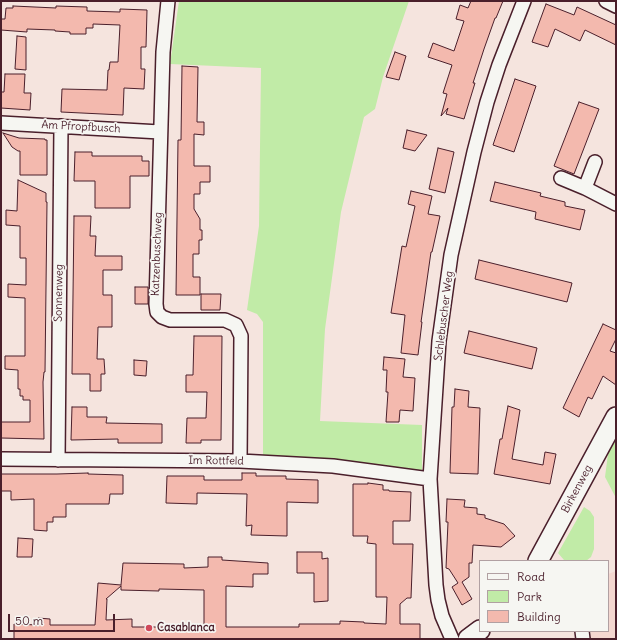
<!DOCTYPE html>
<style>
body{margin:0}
#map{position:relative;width:617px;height:640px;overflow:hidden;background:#f5e4de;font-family:Delius,sans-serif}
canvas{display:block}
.frame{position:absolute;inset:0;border:2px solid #4a1f2b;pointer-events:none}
.legend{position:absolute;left:479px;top:560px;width:130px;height:72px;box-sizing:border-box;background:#f6f6f2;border:1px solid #b1a0a2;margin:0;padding:5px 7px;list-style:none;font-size:12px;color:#4a1f2b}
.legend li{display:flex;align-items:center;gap:8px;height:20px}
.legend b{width:20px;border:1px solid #b1a0a2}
.scale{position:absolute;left:8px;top:614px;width:107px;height:18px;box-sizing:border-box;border:2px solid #4a1f2b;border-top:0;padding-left:5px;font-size:12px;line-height:14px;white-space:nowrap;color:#4a1f2b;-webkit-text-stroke:3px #f6f6f2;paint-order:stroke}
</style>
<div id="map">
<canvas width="617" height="640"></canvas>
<div class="frame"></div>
<ul class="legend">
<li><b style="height:5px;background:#f6f6f2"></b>Road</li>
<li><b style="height:11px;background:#c1eba7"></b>Park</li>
<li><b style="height:11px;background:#f3b9ae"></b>Building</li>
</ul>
<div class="scale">50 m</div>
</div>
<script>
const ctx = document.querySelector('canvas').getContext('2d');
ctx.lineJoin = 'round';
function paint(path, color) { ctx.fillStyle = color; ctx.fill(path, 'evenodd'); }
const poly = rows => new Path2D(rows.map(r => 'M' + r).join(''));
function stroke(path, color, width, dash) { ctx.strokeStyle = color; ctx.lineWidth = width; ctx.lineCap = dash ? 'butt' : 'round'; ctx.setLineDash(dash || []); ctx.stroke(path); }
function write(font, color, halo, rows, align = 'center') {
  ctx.font = font + ' Delius,sans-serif'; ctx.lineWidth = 3.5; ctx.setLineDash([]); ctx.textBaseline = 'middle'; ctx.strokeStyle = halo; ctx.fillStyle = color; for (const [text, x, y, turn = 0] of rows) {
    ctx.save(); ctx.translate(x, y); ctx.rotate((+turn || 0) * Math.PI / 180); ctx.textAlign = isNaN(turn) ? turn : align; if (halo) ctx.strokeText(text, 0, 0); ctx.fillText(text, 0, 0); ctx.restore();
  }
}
paint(poly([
 [616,571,616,639,591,639,591,631,608,631,608,574]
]), '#f4d7d0');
paint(poly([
 [179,1,409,1,383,77,375,109,364,117,341,212,325,329,320,421,422,425,422,473,263,455,263,322,257,314,247,310,259,226,261,68,170,64],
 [616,439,616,498,605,477,608,454],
 [584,507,590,511,594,517,594,549,591,557,586,561,564,560,558,553]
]), '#c1eba7');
const building = poly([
 [471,1,503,1,496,18,495,18,484,49,473,83,475,83,464,119,446,114,448,108,441,116,447,94,443,93,452,65,428,57,433,43,454,51,464,21,456,19,460,5,468,8,471,1],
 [546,4,574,15,577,7,616,25,616,45,585,30,580,41,555,29,548,47,532,42,546,4],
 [13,6,56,8,56,6,87,7,87,11,120,12,120,9,147,10,146,47,141,47,141,69,145,69,144,89,124,88,123,115,61,112,62,89,107,90,108,70,109,70,110,62,118,62,120,25,93,24,93,28,86,28,86,34,70,34,70,32,55,31,55,30,27,29,27,32,1,30,1,19,5,19,6,8,13,8,13,6],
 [17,36,26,37,26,70,15,69,17,36],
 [395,52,406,56,399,80,386,77,395,52],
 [182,66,198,67,197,122,204,122,204,135,194,134,194,166,210,166,210,182,200,182,200,194,194,194,194,209,200,219,200,230,202,230,202,240,199,240,199,254,193,254,193,277,200,277,200,295,176,295,178,140,181,140,182,66],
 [5,74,25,74,24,93,31,93,30,110,1,108,1,92,4,92,5,74],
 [515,79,536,86,514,152,493,145,515,79],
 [579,102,599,109,574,174,554,166,579,102],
 [407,130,427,135,415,151,403,148,407,130],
 [3,133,19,138,45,139,45,140,47,140,47,175,20,175,20,151,18,151,12,147,3,133],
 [438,148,454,152,445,193,429,189,438,148],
 [75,152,92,152,92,156,142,156,142,161,149,161,149,176,130,176,130,208,95,208,95,181,74,181,75,152],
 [18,180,46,193,46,202,47,202,45,372,44,372,43,382,44,439,1,438,1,422,30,422,30,400,23,400,23,396,20,396,20,389,18,389,18,370,5,369,5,356,25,356,25,298,8,297,8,284,26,285,26,258,20,258,20,226,6,225,6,210,17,211,18,180],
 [495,182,541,193,540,196,565,202,565,206,585,210,580,230,535,219,536,212,490,201,495,182],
 [411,191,432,196,428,214,440,216,432,252,431,252,421,322,422,322,418,355,401,353,405,315,391,313,402,246,406,247,415,206,408,204,411,191],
 [74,216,91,216,90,236,96,236,95,256,122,256,122,270,103,270,103,295,112,295,112,327,98,327,97,359,104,359,105,374,101,374,101,391,90,391,90,374,72,374,74,216],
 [479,260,572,283,567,302,475,279,479,260],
 [135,287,148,287,148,304,135,304,135,287],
 [201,294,221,294,220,310,201,310,201,294],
 [603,324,616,330,616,339,610,351,616,353,616,385,603,376,592,399,588,397,579,417,563,408,603,324],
 [469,331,537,348,532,369,464,353,469,331],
 [194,336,222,336,221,440,201,440,201,443,186,443,187,418,206,418,207,392,186,392,186,375,193,375,194,336],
 [384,357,405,359,403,377,415,378,413,411,400,410,399,422,386,422,388,392,386,392,387,370,383,370,384,357],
 [134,360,147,361,146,376,134,375,134,360],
 [455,389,469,391,468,407,480,408,478,474,450,473,452,407,454,407,455,389],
 [508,406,520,410,512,459,543,465,545,452,556,454,550,484,494,474,500,439,502,439,508,406],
 [72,407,87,407,87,417,107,417,106,423,162,424,162,443,118,443,118,439,71,440,72,407],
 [88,473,88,474,123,475,123,494,110,494,109,504,66,504,66,517,53,517,53,522,47,522,47,531,34,530,34,499,11,500,11,491,1,491,1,474,57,474,88,473],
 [242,473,256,473,256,476,286,476,286,479,318,480,318,503,287,502,287,536,251,535,252,525,246,526,247,494,197,493,197,504,166,503,167,476,204,476,204,480,242,480,242,473],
 [368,483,383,485,383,490,389,490,389,491,411,492,410,521,393,521,393,544,413,544,411,598,407,598,400,604,400,624,420,624,420,639,14,639,14,624,38,625,38,618,50,619,50,625,95,625,98,583,121,585,123,563,184,564,184,568,208,567,208,557,222,557,222,560,268,563,268,574,253,574,253,587,226,586,226,627,299,627,299,624,340,624,340,621,364,622,364,623,386,624,387,597,376,597,376,544,367,543,368,536,353,536,353,484,368,484,368,483],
 [121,586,121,590,159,591,159,589,204,590,204,627,132,627,132,619,106,620,107,599,106,599,121,586],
 [447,499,465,500,464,507,477,508,477,514,485,515,485,518,504,524,515,536,501,547,473,545,472,563,469,563,469,577,462,582,472,599,462,605,452,587,458,583,449,569,446,568,448,522,446,522,447,499],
 [18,538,33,539,32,557,17,557,18,538],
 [297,552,322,552,322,559,328,558,328,601,314,602,314,573,297,573,297,552]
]);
paint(building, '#f3b9ae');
stroke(building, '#4a1f2b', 1);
const street = poly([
 [168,1,163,52,156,304,157,312,162,317,170,320,225,320,236,325,241,336,240,461],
 [606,1,616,6],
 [1,123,160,132],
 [561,178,585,188,616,204],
 [585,188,595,162],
 [1,459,240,461,333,466,430,479],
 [58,460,61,126],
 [582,631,583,639],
 [452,639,442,616,438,600,436,585,430,479,439,341,451,255,474,152,487,102,499,65,524,1]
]);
const secondary = poly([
 [538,561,616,417],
 [468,639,480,630]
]);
stroke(street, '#4a1f2b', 16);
stroke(secondary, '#4a1f2b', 22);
stroke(street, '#f6f6f2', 13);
stroke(secondary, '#f6f6f2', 19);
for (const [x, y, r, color] of [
 [149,628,4,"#d1495b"]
]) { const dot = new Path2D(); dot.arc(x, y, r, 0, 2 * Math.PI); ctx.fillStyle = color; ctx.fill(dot); stroke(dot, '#f6f6f2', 1.5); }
write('11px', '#4a1f2b', '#f6f6f2', [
 ["Am Pfropfbusch",81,127,3],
 ["Katzenbuschweg",157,254,-88],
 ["Sonnenweg",59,293,-89],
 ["Schlebuscher Weg",444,316,-83],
 ["Im Rottfeld",216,461,1],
 ["Birkenweg",577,489,-62]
]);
write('bold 11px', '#4a1f2b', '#f6f6f2', [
 ["Casablanca",157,628]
], 'left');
</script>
